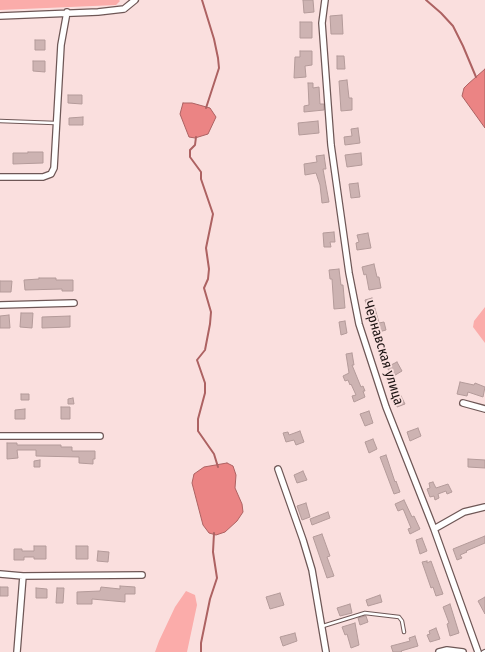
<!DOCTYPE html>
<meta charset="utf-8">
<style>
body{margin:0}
canvas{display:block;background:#fadfde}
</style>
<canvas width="485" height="652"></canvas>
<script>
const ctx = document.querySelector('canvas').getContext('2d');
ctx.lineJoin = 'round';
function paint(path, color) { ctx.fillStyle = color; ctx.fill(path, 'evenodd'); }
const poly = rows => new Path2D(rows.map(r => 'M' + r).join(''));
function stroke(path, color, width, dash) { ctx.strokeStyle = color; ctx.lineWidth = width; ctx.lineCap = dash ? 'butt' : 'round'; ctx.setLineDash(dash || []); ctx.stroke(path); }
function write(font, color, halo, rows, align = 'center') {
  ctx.font = font + ' "Fira Sans Condensed",sans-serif'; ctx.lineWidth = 3.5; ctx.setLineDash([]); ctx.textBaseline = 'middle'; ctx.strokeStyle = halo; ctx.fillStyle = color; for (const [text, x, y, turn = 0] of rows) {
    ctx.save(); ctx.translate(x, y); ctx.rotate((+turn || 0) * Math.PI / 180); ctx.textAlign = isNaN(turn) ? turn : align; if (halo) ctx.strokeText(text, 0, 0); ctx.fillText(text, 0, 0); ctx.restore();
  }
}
paint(poly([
 [0,0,119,0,120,1,116,5,0,10],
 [485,307,485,343,473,327,474,321],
 [186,591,195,595,197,605,187,652,155,652,159,641,175,607]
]), '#fbacaa');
const water = poly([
 [485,69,485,128,462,96,464,88,468,84,485,69],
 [183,103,192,103,210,108,216,117,208,134,195,138,189,137,180,114,183,103],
 [227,463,233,466,236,475,235,488,242,504,243,512,237,521,225,532,216,535,209,533,203,525,192,483,194,474,204,467,227,463]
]);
paint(water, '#eb8484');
stroke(water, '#ad6262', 1);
stroke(poly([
 [202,0,214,39,218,58,219,68,206,108],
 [426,0,441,13,453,26,463,46,476,77],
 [196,137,195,145,190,150,190,157,201,172,201,179,213,214,206,248,209,269,208,279,204,288,211,312,210,324,205,350,197,360,205,383,205,393,198,419,198,431,214,454,218,467],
 [201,652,201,643,210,599,217,578,213,552,214,533]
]), '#ad6262', 2);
const building = poly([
 [303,0,313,0,314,12,304,13,303,0],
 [342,15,343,34,331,34,330,16,342,15],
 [300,22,312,22,312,38,300,38,300,22],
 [35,40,45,40,45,50,35,50,35,40],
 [300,51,312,51,312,65,305,66,306,77,294,78,295,57,300,57,300,51],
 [337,56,344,56,345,69,337,69,337,56],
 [33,61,45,61,45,72,33,71,33,61],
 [347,80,349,98,352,98,352,110,341,111,339,81,347,80],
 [308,83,313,83,313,88,319,87,320,104,324,104,324,110,304,112,304,106,309,105,308,83],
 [68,95,82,95,82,104,68,103,68,95],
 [83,117,83,125,69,125,69,118,83,117],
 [318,121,319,133,299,135,298,123,318,121],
 [358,128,360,143,345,145,344,137,352,136,351,129,358,128],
 [28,152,43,152,43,163,13,164,13,153,28,153,28,152],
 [361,153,362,165,347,167,345,155,361,153],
 [324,155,326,169,323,169,329,202,322,203,320,185,316,173,305,175,304,164,317,162,316,156,324,155],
 [358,183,360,197,351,198,349,184,358,183],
 [334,232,335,242,330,242,331,247,324,247,323,233,334,232],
 [368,233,371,248,357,250,356,243,359,242,357,235,368,233],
 [374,264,377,277,379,277,381,288,369,290,366,274,364,275,362,267,374,264],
 [339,269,341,285,343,285,345,308,334,309,332,279,330,279,329,270,339,269],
 [39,278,56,278,56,280,73,280,73,291,62,291,62,289,25,290,24,280,39,279,39,278],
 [0,281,12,281,11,292,0,292,0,281],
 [372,298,379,323,384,322,386,330,375,333,372,320,371,320,365,300,372,298],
 [21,313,33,313,32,328,20,327,21,313],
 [9,315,10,328,0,328,0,316,9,315],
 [70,316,70,327,42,328,42,317,70,316],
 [345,321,347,333,341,335,339,322,345,321],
 [352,353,354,365,352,365,361,387,363,386,365,391,363,391,365,397,354,402,352,396,356,395,351,384,350,385,348,380,345,381,343,376,349,373,346,354,352,353],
 [397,362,402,371,392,377,387,367,397,362],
 [460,382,474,385,475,383,485,387,483,397,468,392,467,396,457,394,460,382],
 [21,394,29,394,29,400,21,400,21,394],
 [401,396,405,404,397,407,394,399,401,396],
 [73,398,74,404,68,404,68,399,73,398],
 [61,407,70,407,70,419,61,419,61,407],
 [25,409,25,419,15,419,15,410,25,409],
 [369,411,373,423,365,426,360,414,369,411],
 [418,428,421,436,410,441,407,432,418,428],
 [300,431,304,442,296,445,294,440,286,442,283,433,288,432,289,435,300,431],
 [373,439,377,449,369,453,365,442,373,439],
 [7,443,17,443,17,445,61,445,61,447,72,447,72,451,95,451,95,459,93,459,93,464,79,463,79,457,36,456,36,450,17,450,18,458,7,459,7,443],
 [386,455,395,482,396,481,400,492,394,494,380,457,386,455],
 [468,459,485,460,485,468,468,467,468,459],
 [40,460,40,467,34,467,34,461,40,460],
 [303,471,307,480,297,483,294,475,303,471],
 [433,482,436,488,448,484,452,492,447,494,446,491,438,494,439,498,435,500,434,496,430,497,427,489,430,488,429,483,433,482],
 [404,500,412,517,414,516,420,529,410,534,408,529,411,528,404,511,403,509,398,511,395,504,404,500],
 [306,503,310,517,302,520,297,506,306,503],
 [328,512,330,518,312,525,310,519,328,512],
 [322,534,330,556,327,557,334,576,327,578,313,537,322,534],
 [485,536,485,543,466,551,467,552,460,555,462,558,457,560,453,549,485,536],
 [422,538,427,551,420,554,416,540,422,538],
 [34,546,46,546,46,559,34,559,34,557,24,557,24,560,14,560,14,549,22,549,22,551,34,551,34,546],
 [76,546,88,546,88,559,76,559,76,546],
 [98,551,109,552,108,562,97,561,98,551],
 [427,561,427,563,431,561,443,594,436,596,433,587,431,588,422,562,427,561],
 [120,586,135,587,135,594,125,594,125,602,92,599,92,604,77,604,77,592,100,591,101,587,120,589,120,586],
 [0,587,8,587,8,596,0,596,0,587],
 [36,588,47,589,47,598,36,598,36,588],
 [57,588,64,588,63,603,56,603,57,588],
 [280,593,284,605,270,609,266,597,280,593],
 [380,595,382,602,368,606,366,600,380,595],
 [485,597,485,614,478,601,485,597],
 [350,604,352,613,340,616,337,608,350,604],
 [450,604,459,633,450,636,447,624,449,623,443,607,450,604],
 [365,616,366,616,368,622,360,625,358,618,365,616],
 [355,623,359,645,351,648,347,634,345,635,342,627,355,623],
 [436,628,440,639,430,642,427,635,430,634,429,631,436,628],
 [295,633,297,641,283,646,280,637,295,633],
 [415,636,418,646,401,651,402,652,393,652,391,646,410,641,409,638,415,636]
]);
paint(building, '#cdb3b2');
stroke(building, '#b49b9a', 1);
const lane = poly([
 [0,121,55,123],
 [323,626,365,613,399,617,402,621,404,632],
 [483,652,485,651]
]);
const street = poly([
 [325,0,322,23,331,145,349,273,359,324,386,407,434,529,478,652],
 [0,16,98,12,124,9,135,0],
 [0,177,43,177,51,174,54,168,61,45,67,12],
 [0,305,74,303],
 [463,403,485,409],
 [0,436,100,436],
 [278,469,303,540,312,570,326,652],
 [434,529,464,512,485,507],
 [0,574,23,576,17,652],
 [23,576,142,575],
 [439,652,447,650,463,652]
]);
stroke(lane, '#6e5756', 4.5);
stroke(street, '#6e5756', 8);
stroke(lane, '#fff', 2.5);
stroke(street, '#fff', 5.5);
write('14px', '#1c1312', '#fadfde', [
 ["Чернавская улица",383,353,73]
]);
</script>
